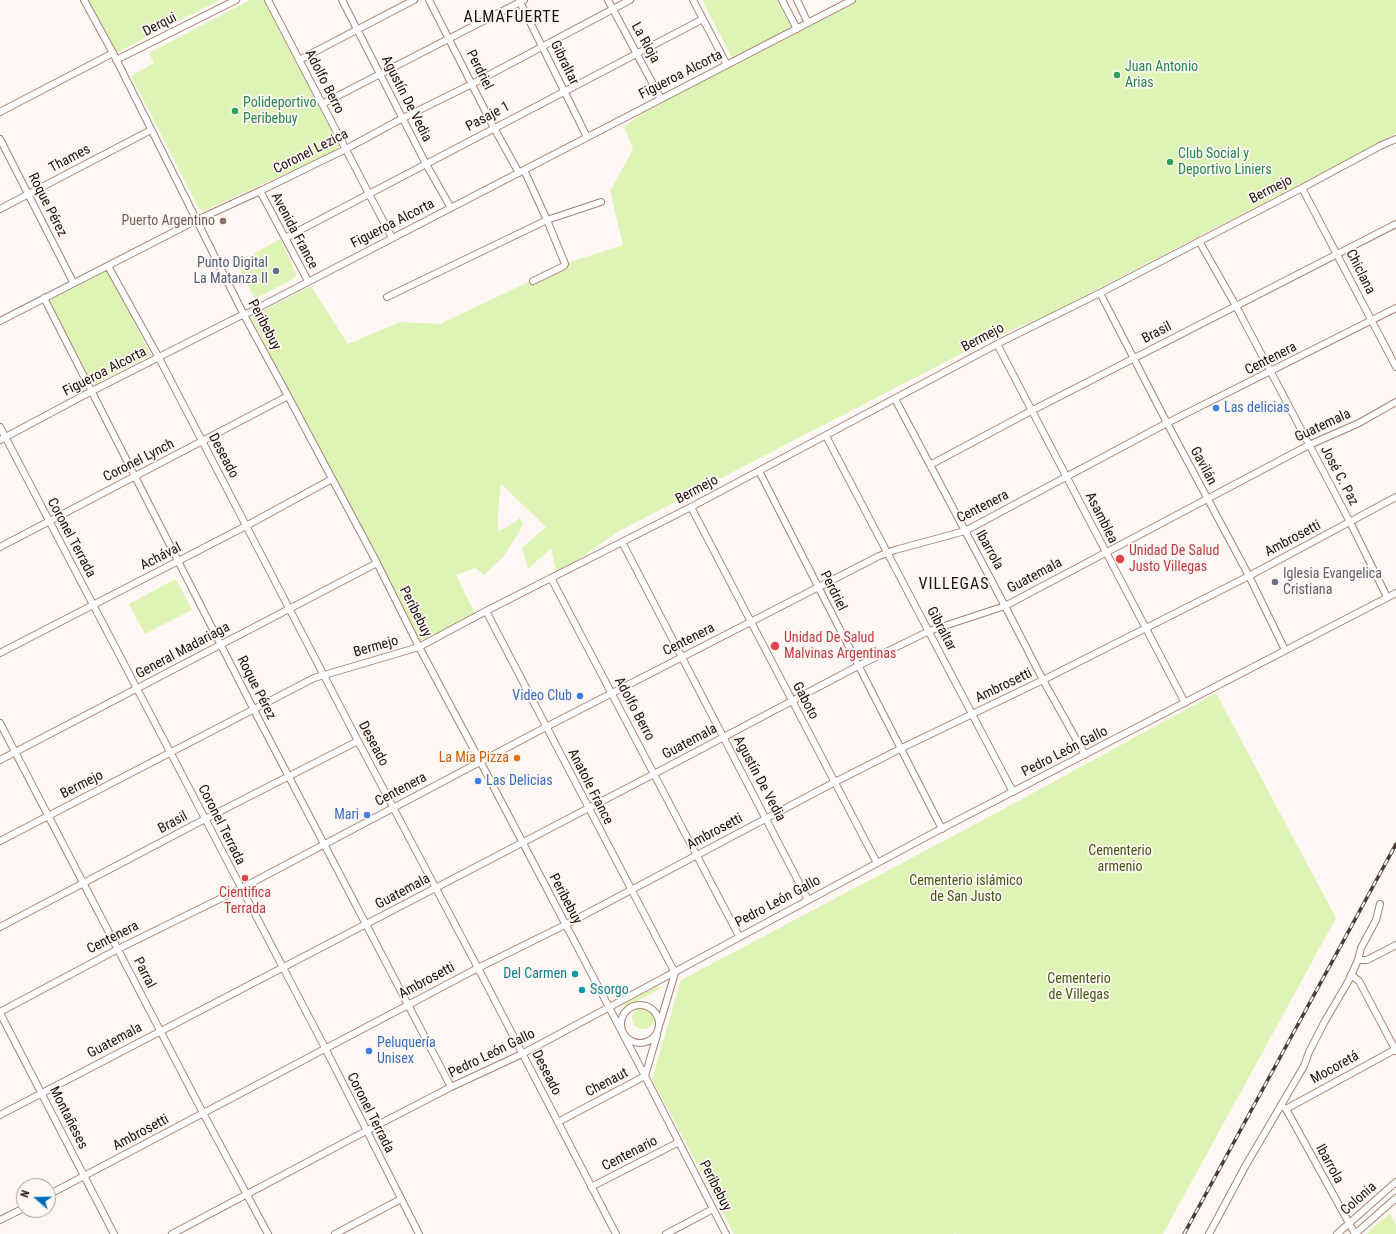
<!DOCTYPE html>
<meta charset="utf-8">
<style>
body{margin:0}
#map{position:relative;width:1396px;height:1234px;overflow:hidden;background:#fff7f4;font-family:"Roboto Condensed",sans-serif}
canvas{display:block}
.north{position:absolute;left:16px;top:1178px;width:40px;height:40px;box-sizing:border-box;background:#fff7f4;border:1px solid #a59b98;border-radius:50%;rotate:290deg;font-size:11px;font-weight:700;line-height:16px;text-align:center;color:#1e120d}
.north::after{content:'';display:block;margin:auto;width:14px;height:18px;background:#006db8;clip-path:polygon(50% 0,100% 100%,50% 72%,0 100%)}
</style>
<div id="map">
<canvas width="1396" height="1234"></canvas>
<div class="north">N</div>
</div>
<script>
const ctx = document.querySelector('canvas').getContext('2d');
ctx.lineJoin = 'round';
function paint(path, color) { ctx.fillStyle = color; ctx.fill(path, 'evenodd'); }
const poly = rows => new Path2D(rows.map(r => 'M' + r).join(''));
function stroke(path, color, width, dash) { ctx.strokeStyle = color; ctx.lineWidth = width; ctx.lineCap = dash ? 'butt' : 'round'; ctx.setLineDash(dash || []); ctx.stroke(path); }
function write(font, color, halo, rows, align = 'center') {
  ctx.font = font + ' "Roboto Condensed",sans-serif'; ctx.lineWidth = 3.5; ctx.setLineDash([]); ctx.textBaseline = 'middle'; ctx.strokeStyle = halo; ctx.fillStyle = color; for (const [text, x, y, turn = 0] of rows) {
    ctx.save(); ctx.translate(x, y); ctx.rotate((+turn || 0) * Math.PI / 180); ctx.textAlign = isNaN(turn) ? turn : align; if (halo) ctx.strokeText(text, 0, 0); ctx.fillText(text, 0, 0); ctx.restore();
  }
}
paint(poly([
 [87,0,220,0,116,53],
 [250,0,264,0,339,145,337,150,204,211,199,209,131,76,154,63,149,53],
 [702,0,780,0,794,28,733,60],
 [852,0,1396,0,1396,133,1339,164,1045,316,984,342,619,531,582,557,556,572,551,548,528,569,522,548,546,527,501,484,498,512,498,531,506,528,520,518,523,525,504,556,484,575,475,568,456,575,475,614,420,641,377,555,317,446,251,317,311,286,348,344,400,322,440,324,570,262,623,245,610,191,633,149,624,127,661,99],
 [280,239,296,273,295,278,255,299,237,263],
 [107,269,151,355,92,386,48,299],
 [176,579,192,610,145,634,129,604],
 [1216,693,1336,918,1163,1234,954,1234,962,1229,953,1234,734,1234,652,1079,681,980,987,818],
 [658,986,660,987,660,989,625,1008,623,1004],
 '632 1018a11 11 0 1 1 22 0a11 11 0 1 1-22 0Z',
 [1390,1213,1396,1225,1396,1234,1366,1234]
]), '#def4b6');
const minor = poly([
 [84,0,113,53,244,315,288,396,377,563,419,647,480,761,645,1076,726,1234],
 [268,0,392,238],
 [342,0,426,164,451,208],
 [429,0,494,128,519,173],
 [519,0,587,137],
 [608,0,661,99],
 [693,0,727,65],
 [782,0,797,29],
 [797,0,808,23],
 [116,60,236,0],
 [299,60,414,0],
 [322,104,524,0],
 [0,112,113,53],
 [0,139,73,282],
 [1302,188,1396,367],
 [260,191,308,281],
 [0,209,151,130],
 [285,238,703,19],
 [1199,241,1236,306,1350,522,1387,597],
 [108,266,159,358,358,741,478,968,616,1234],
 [533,281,564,266,565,264,547,220,601,202],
 [1100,293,1167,423,1249,576,1285,650],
 [387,297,547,220,524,170],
 [44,298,254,710,451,1087],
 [0,321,197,220,260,191,346,149,403,118,472,84,630,0],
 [997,344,1185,703],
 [895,399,1005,606,1043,680,1085,755],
 [0,427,322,1042,419,1234],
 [826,436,1013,792],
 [0,440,92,391,238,317,250,312,852,0],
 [930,465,1031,411,1396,224],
 [759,471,942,829],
 [691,507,877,863],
 [622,542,808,900],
 [0,547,288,396],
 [551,578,739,936],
 [486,611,675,973],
 [0,653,246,526,332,479],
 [0,723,203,1113,268,1234],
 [0,760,377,563],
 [0,841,314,678,419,647,486,611,691,507,1001,342,1100,293,1302,188,1380,146,1396,139],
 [0,927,205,819,358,741],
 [1358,960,1367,960,1396,945],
 [1351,975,1359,981,1396,1051],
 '621 1024a19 19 0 1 1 38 0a19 19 0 1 1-38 0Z',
 [0,1012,118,949,240,889,546,727,879,556,895,550,965,531,1167,423,1396,308],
 [0,1013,114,1234],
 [660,1023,675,973],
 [645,1076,657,1035],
 [1281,1105,1286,1109,1355,1234],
 [1286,1109,1396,1049],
 [0,1115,654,774,858,666,929,631,1005,606,1309,445,1359,423,1396,402],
 [558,1122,645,1076],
 [591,1187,679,1142],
 [48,1195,408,1005,478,968,565,925,835,782,908,745,1043,680,1249,576,1396,497],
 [0,1220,24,1208],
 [172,1234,366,1131,451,1087,522,1054,935,832,1396,593],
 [335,1234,401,1199],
 [666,1234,713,1209],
 [1209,1234,1246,1165,1304,1066,1309,1052,1325,1021,1349,980,1358,960,1361,948,1376,920,1380,904],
 [1337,1234,1396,1182],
 [1355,1234,1396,1198]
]);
stroke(minor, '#a48275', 8);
stroke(minor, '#fff', 6);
const rail = poly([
 [1184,1234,1396,844]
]);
stroke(rail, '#473c38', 3.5);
stroke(rail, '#fff7f4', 2, [6]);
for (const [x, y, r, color] of [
 [1117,75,4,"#2e9e5b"],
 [235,111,4,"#2e9e5b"],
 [1170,162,4,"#2e9e5b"],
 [223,221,4,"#8d6e63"],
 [276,271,4,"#5c6f8a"],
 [1216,408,4,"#3f7fe0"],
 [1120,559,5,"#e0444e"],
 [1275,582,4,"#6b7280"],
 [775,646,5,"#e0444e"],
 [580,696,4,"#3f7fe0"],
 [517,758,4,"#e8710a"],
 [478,781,4,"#3f7fe0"],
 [367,815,4,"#3f7fe0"],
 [245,878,4,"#e0444e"],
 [575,974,4,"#0f9aa8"],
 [582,990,4,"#0f9aa8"],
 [369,1051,4,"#3f7fe0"]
]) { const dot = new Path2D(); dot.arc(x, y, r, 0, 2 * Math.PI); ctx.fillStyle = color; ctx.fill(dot); stroke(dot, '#fff7f4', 1.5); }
write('14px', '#1e120d', '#fff7f4', [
 ["Derqui",160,25,-27],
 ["La Rioja",645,43,61],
 ["Gibraltar",564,63,64],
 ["Perdriel",479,70,63],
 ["Figueroa Alcorta",681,75,-27],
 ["Adolfo Berro",324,82,63],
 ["Agustín De Vedia",406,99,63],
 ["Pasaje 1",488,117,-28],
 ["Coronel Lezica",311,152,-27],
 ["Thames",70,159,-28],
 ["Bermejo",1271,190,-27],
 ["Roque Pérez",47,205,63],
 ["Figueroa Alcorta",393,224,-27],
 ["Avenida France",294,231,62],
 ["Chiclana",1360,272,63],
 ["Peribebuy",264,325,62],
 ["Brasil",1157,333,-27],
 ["Bermejo",983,338,-28],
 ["Centenera",1271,359,-27],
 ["Figueroa Alcorta",105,372,-27],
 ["Guatemala",1323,426,-25],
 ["Deseado",223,456,62],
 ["Coronel Lynch",139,461,-27],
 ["Gavilán",1203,466,62],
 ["José C. Paz",1339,476,62],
 ["Bermejo",697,490,-28],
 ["Centenera",983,507,-27],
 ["Asamblea",1101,518,63],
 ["Coronel Terrada",71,538,62],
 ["Ambrosetti",1293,539,-28],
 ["Ibarrola",989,550,61],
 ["Achával",161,557,-27],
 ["Guatemala",1035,576,-28],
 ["Perdriel",833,591,63],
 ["Peribebuy",415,612,63],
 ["Gibraltar",941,629,62],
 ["Centenera",689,640,-27],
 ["Bermejo",376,647,-16],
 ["General Madariaga",183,651,-28],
 ["Ambrosetti",1004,686,-26],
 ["Roque Pérez",256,688,63],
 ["Gaboto",805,701,62],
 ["Adolfo Berro",634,709,62],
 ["Guatemala",690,742,-28],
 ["Deseado",373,744,62],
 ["Pedro León Gallo",1065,752,-27],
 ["Agustín De Vedia",759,779,62],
 ["Bermejo",82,785,-27],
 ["Anatole France",590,787,63],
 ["Centenera",401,790,-28],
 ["Brasil",173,823,-28],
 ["Coronel Terrada",221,825,63],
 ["Ambrosetti",715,832,-28],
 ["Guatemala",403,892,-28],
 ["Peribebuy",565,899,62],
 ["Pedro León Gallo",778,902,-28],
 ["Centenera",113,938,-27],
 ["Parral",144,973,63],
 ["Ambrosetti",427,981,-28],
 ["Guatemala",115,1041,-28],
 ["Pedro León Gallo",492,1054,-26],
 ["Mocoretá",1335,1068,-29],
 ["Deseado",546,1073,63],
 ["Chenaut",607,1083,-28],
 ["Coronel Terrada",370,1113,63],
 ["Montañeses",68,1118,63],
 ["Ambrosetti",141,1133,-28],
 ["Centenario",630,1154,-27],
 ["Ibarrola",1329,1164,61],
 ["Peribebuy",715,1186,63],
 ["Colonia",1359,1199,-41]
]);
write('14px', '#27864d', '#fff7f4', [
 ["Juan Antonio",1125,67],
 ["Arias",1125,83],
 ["Polideportivo",243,103],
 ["Peribebuy",243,119],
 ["Club Social y",1178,154],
 ["Deportivo Liniers",1178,170]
], 'left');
write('14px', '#785e54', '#fff7f4', [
 ["Puerto Argentino",215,221]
], 'right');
write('14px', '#4e5e75', '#fff7f4', [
 ["Punto Digital",268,263],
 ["La Matanza II",268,279]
], 'right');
write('14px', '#366cbe', '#fff7f4', [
 ["Las delicias",1224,408],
 ["Video Club",572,696,"right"],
 ["Las Delicias",486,781],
 ["Mari",359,815,"right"],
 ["Peluquería",377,1043],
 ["Unisex",377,1059]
], 'left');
write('14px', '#be3a42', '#fff7f4', [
 ["Unidad De Salud",1129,551],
 ["Justo Villegas",1129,567],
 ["Unidad De Salud",784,638],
 ["Malvinas Argentinas",784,654],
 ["Cientifica",245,893,"center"],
 ["Terrada",245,909,"center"]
], 'left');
write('14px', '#5b616d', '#fff7f4', [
 ["Iglesia Evangelica",1283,574],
 ["Cristiana",1283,590]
], 'left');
write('14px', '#c56008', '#fff7f4', [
 ["La Mía Pizza",509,758]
], 'right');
write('14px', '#455814', '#fff7f4', [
 ["Cementerio",1120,851],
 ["armenio",1120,867],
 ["Cementerio islámico",966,881],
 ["de San Justo",966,897],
 ["Cementerio",1079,979],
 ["de Villegas",1079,995]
]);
write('14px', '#0d838f', '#fff7f4', [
 ["Del Carmen",567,974],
 ["Ssorgo",590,990,"left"]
], 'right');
ctx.letterSpacing = '1px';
write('16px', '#1e120d', '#fff7f4', [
 ["ALMAFUERTE",512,18],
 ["VILLEGAS",954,585]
]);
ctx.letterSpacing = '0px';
</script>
